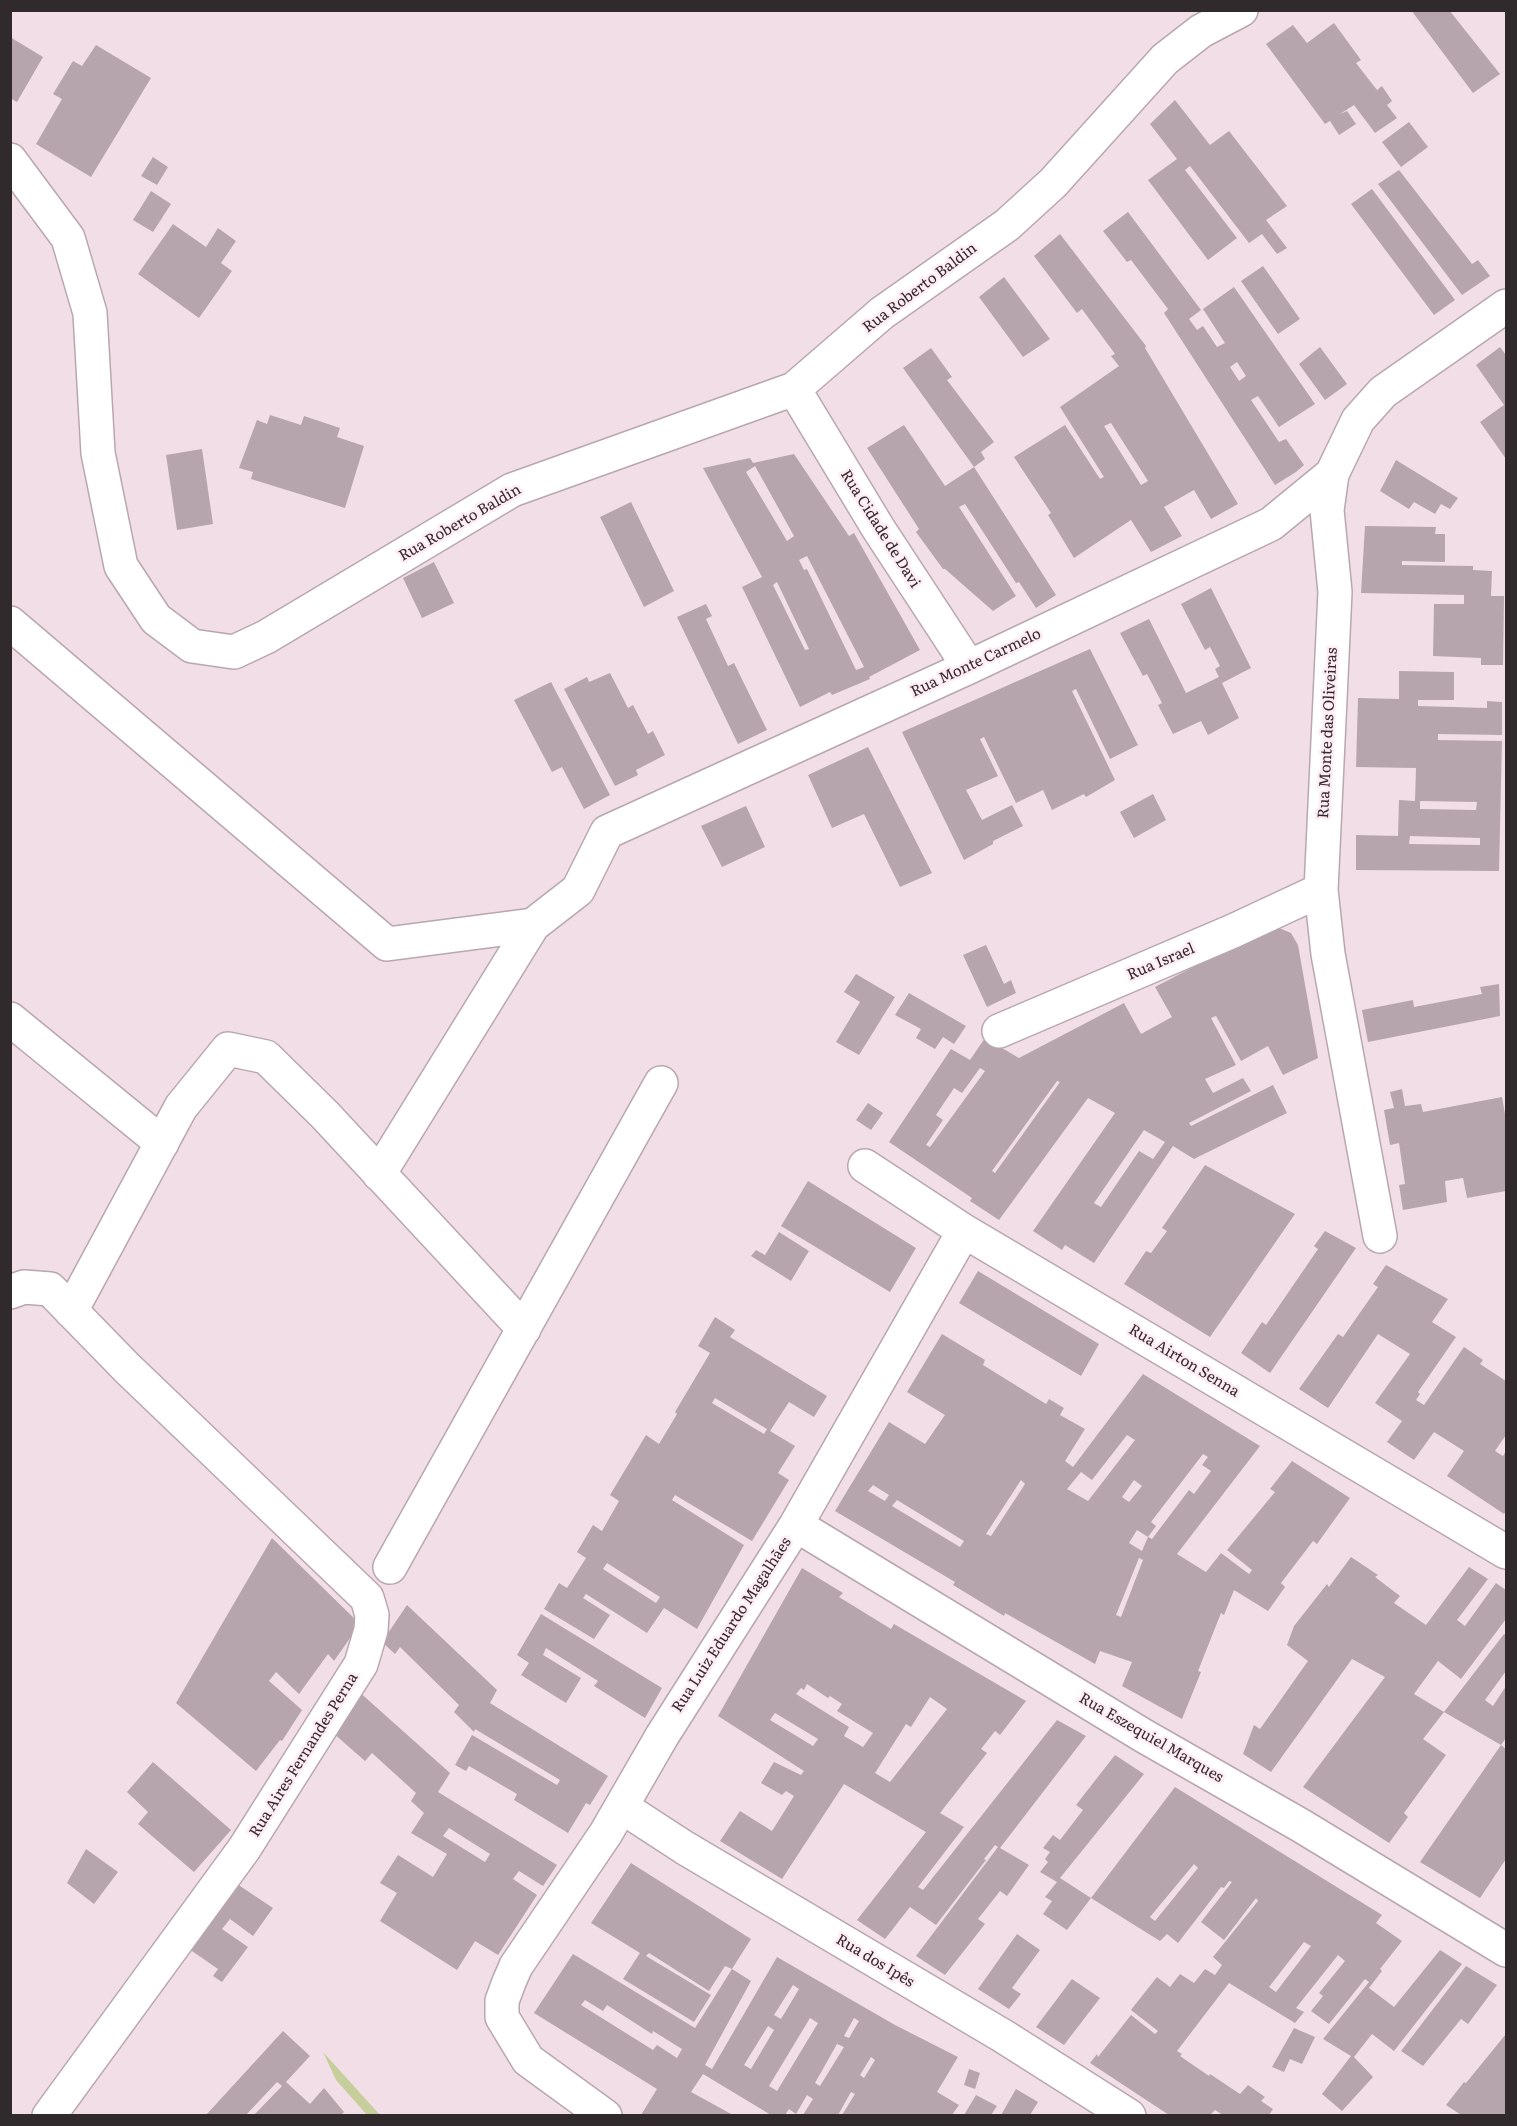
<!DOCTYPE html>
<meta charset="utf-8">
<style>
body{margin:0}
#map{position:relative;width:1517px;height:2126px;overflow:hidden;background:#f1dee7;font-family:Literata,serif}
canvas{display:block}
.frame{position:absolute;inset:0;border:12px solid #312a2d;pointer-events:none}
</style>
<div id="map">
<canvas width="1517" height="2126"></canvas>
<div class="frame"></div>
</div>
<script>
const ctx = document.querySelector('canvas').getContext('2d');
ctx.lineJoin = 'round';
function paint(path, color) { ctx.fillStyle = color; ctx.fill(path, 'evenodd'); }
const poly = rows => new Path2D(rows.map(r => 'M' + r).join(''));
function stroke(path, color, width, dash) { ctx.strokeStyle = color; ctx.lineWidth = width; ctx.lineCap = dash ? 'butt' : 'round'; ctx.setLineDash(dash || []); ctx.stroke(path); }
function write(font, color, halo, rows, align = 'center') {
  ctx.font = font + ' Literata,serif'; ctx.lineWidth = 5; ctx.setLineDash([]); ctx.textBaseline = 'middle'; ctx.strokeStyle = halo; ctx.fillStyle = color; for (const [text, x, y, turn = 0] of rows) {
    ctx.save(); ctx.translate(x, y); ctx.rotate((+turn || 0) * Math.PI / 180); ctx.textAlign = isNaN(turn) ? turn : align; if (halo) ctx.strokeText(text, 0, 0); ctx.fillText(text, 0, 0); ctx.restore();
  }
}
paint(poly([
 [323,2052,380,2115,367,2115,336,2080]
]), '#c6cf9c');
paint(poly([
 [1411,10,1449,10,1500,74,1473,93],
 [1334,23,1361,60,1356,63,1377,90,1382,86,1392,101,1387,105,1397,118,1375,133,1354,105,1340,114,1347,111,1356,124,1339,135,1330,121,1325,124,1266,44,1293,25,1307,43],
 [10,37,43,57,17,102,10,98],
 [96,45,151,78,91,177,36,144,62,99,53,94,73,61,82,66],
 [1175,100,1210,145,1229,131,1287,206,1266,220,1287,248,1277,254,1262,234,1249,243,1190,166,1185,170,1237,238,1208,260,1148,180,1177,159,1150,124],
 [1409,122,1428,147,1401,167,1382,142],
 [153,157,168,167,157,185,141,176],
 [1399,170,1472,264,1478,260,1490,276,1462,295,1378,184],
 [1372,189,1455,300,1434,315,1351,204],
 [151,191,171,204,153,232,133,220],
 [1128,212,1201,310,1189,319,1197,330,1203,326,1217,347,1225,343,1203,309,1234,287,1315,404,1279,427,1258,396,1251,400,1279,442,1286,439,1304,465,1296,472,1275,485,1164,313,1168,309,1131,260,1127,262,1103,231],
 [1237,362,1246,376,1239,381,1230,367],
 [173,224,206,247,218,228,236,241,221,263,232,271,199,318,138,274],
 [1060,234,1146,346,1145,348,1238,504,1211,519,1194,490,1164,507,1182,536,1151,552,1131,520,1074,558,1048,515,1051,513,1014,457,1065,425,1100,479,1104,477,1060,407,1119,366,1111,356,1115,354,1082,309,1077,313,1034,256],
 [1111,423,1148,481,1141,485,1104,426],
 [1263,266,1300,319,1278,334,1241,281],
 [1004,277,1050,339,1023,357,979,297],
 [1320,347,1347,384,1325,400,1299,364],
 [1500,347,1506,355,1506,459,1480,422,1504,405,1476,365],
 [931,348,952,377,947,380,994,442,981,452,985,459,974,467,1056,595,1036,608,1019,582,1016,583,965,504,959,507,1016,596,993,611,945,569,943,569,916,532,919,529,867,448,904,425,945,486,974,467,903,368],
 [270,415,301,425,304,416,340,428,337,437,364,446,345,508,251,479,253,472,239,468,257,420,267,424],
 [202,449,213,524,177,530,166,455],
 [794,454,849,536,854,533,920,650,869,677,870,679,832,695,830,692,800,707,742,587,762,577,703,468,750,458,753,463],
 [755,466,794,536,787,541,746,472],
 [807,556,864,667,856,670,807,569,804,570,799,560],
 [777,582,809,649,805,650,773,585],
 [1396,460,1458,498,1450,509,1441,504,1435,514,1414,502,1409,509,1380,491],
 [631,502,674,591,644,607,600,517],
 [1365,526,1436,527,1435,534,1445,534,1445,562,1402,561,1402,565,1473,566,1473,570,1492,571,1491,596,1504,596,1503,665,1481,665,1481,658,1433,656,1434,604,1464,604,1464,595,1361,593],
 [434,562,454,603,422,618,403,578],
 [1211,588,1251,668,1222,683,1239,718,1208,735,1201,721,1173,734,1158,705,1162,703,1147,674,1143,676,1120,633,1149,619,1186,693,1219,677,1215,669,1220,666,1210,647,1205,650,1181,604],
 [706,604,712,616,706,619,728,666,734,663,767,730,738,744,677,617],
 [1090,649,1138,745,1110,759,1076,689,1072,691,1115,780,1086,797,1084,794,1052,810,1043,790,1016,803,984,737,980,739,998,776,966,790,982,820,1012,805,1023,826,993,841,993,844,964,860,902,732],
 [1399,671,1454,672,1454,700,1418,700,1418,706,1487,708,1487,701,1502,702,1502,735,1438,734,1438,740,1502,741,1499,871,1356,870,1356,835,1398,836,1399,800,1415,801,1416,768,1356,767,1358,698,1399,699],
 [1420,801,1477,802,1476,810,1420,809],
 [1410,836,1480,838,1480,845,1409,844],
 [610,673,628,708,633,705,648,734,653,731,665,755,636,770,638,775,615,786,564,689,587,677,589,682],
 [551,682,610,795,584,809,562,767,552,772,514,700],
 [868,747,932,873,900,887,864,814,832,828,808,775],
 [1153,794,1166,820,1134,838,1120,812],
 [746,806,765,847,722,867,701,826],
 [1279,928,1291,933,1298,945,1318,1058,1283,1075,1268,1046,1241,1061,1216,1016,1211,1018,1236,1065,1205,1079,1213,1093,1243,1078,1251,1091,1189,1123,1191,1126,1273,1085,1287,1113,1194,1159,1173,1146,1094,1263,1065,1245,1062,1250,1033,1231,1115,1113,1088,1098,999,1220,970,1201,972,1198,889,1142,951,1049,970,1060,985,1038,1019,1058,1124,1003,1141,1034,1172,1017,1155,987,1216,955,1215,952],
 [980,1068,985,1071,930,1147,926,1145,943,1120,936,1115,954,1088,962,1093],
 [1057,1081,1060,1082,995,1173,992,1171],
 [1144,1130,1165,1142,1153,1159,1139,1151,1101,1207,1094,1203],
 [986,945,1004,984,1011,980,1016,993,987,1007,963,955],
 [856,974,895,997,859,1055,836,1042,860,1002,844,992],
 [1499,984,1500,1016,1368,1042,1362,1010,1413,1000,1414,1007,1482,994,1480,987],
 [909,993,966,1026,954,1044,943,1037,935,1049,916,1038,921,1029,895,1015],
 [1402,1089,1405,1106,1421,1104,1423,1112,1502,1097,1506,1120,1506,1191,1467,1198,1463,1178,1445,1181,1447,1202,1403,1210,1399,1185,1405,1184,1399,1143,1390,1145,1384,1110,1394,1108,1390,1092],
 [868,1103,883,1113,871,1130,856,1120],
 [1205,1165,1295,1214,1210,1337,1124,1284,1146,1251,1151,1253,1167,1231,1162,1228],
 [808,1181,916,1248,890,1292,781,1226],
 [1325,1231,1356,1248,1270,1373,1241,1353,1262,1322,1266,1325,1318,1249,1314,1246],
 [779,1232,809,1251,791,1281,751,1256,756,1250,765,1255],
 [1386,1265,1448,1299,1432,1322,1456,1337,1418,1392,1420,1394,1416,1400,1424,1405,1464,1347,1483,1360,1480,1364,1506,1381,1506,1435,1495,1451,1503,1456,1506,1451,1506,1511,1504,1514,1447,1476,1464,1451,1434,1432,1414,1460,1387,1442,1402,1421,1375,1403,1410,1354,1378,1334,1328,1408,1299,1389,1338,1334,1343,1337,1378,1287,1373,1284],
 [978,1271,1099,1344,1081,1376,959,1303],
 [715,1317,735,1330,730,1337,827,1396,814,1417,789,1402,770,1431,795,1446,778,1473,789,1480,752,1541,675,1495,672,1500,744,1545,697,1629,664,1608,647,1633,586,1594,583,1598,610,1615,594,1639,544,1609,559,1583,567,1588,586,1558,577,1552,593,1525,602,1531,619,1501,610,1495,646,1435,659,1444,677,1414,675,1412,710,1353,698,1346],
 [715,1398,767,1429,764,1434,712,1403],
 [607,1563,660,1597,656,1603,603,1569],
 [942,1334,985,1360,983,1365,1046,1404,1049,1399,1064,1408,1060,1415,1085,1429,1065,1461,1073,1467,1143,1374,1260,1446,1177,1554,1206,1572,1221,1553,1249,1574,1252,1570,1227,1550,1275,1492,1270,1489,1292,1461,1350,1498,1317,1544,1313,1541,1281,1583,1285,1587,1268,1611,1234,1590,1224,1615,1221,1613,1198,1671,1201,1672,1182,1719,1122,1686,1132,1662,1100,1651,1095,1664,1005,1613,1004,1616,953,1585,955,1582,835,1511,889,1422,925,1444,945,1415,907,1392],
 [1127,1435,1135,1440,1088,1501,1067,1489,1081,1472,1092,1480],
 [1203,1454,1208,1457,1202,1465,1211,1471,1194,1494,1189,1490,1152,1539,1148,1537,1142,1551,1129,1543,1137,1530,1148,1537,1156,1526,1151,1522],
 [1021,1480,1025,1484,991,1536,986,1534],
 [1134,1480,1142,1486,1129,1502,1122,1497],
 [873,1485,889,1495,885,1501,868,1491],
 [897,1500,964,1541,960,1547,892,1506],
 [1139,1558,1143,1560,1121,1617,1116,1615],
 [272,1538,360,1624,334,1661,328,1654,299,1694,276,1672,269,1681,302,1710,282,1741,280,1740,256,1771,176,1703],
 [1351,1557,1378,1575,1375,1577,1400,1596,1394,1603,1426,1625,1469,1567,1488,1579,1457,1620,1465,1626,1496,1583,1506,1590,1506,1619,1461,1679,1438,1661,1414,1694,1444,1712,1423,1739,1446,1755,1404,1813,1408,1817,1389,1843,1303,1787,1385,1677,1352,1659,1271,1772,1243,1754,1254,1725,1260,1729,1308,1661,1287,1645,1294,1626,1327,1584,1329,1587],
 [802,1568,843,1593,839,1597,891,1629,894,1624,1026,1701,1000,1735,995,1731,981,1749,987,1753,940,1813,964,1827,918,1887,923,1890,1057,1720,1086,1736,1000,1848,1029,1865,1007,1896,1000,1891,978,1919,985,1924,945,1975,916,1956,998,1847,995,1845,984,1859,986,1860,936,1925,910,1907,885,1939,857,1920,926,1832,844,1784,782,1879,720,1841,740,1811,772,1831,794,1796,786,1791,782,1795,761,1783,774,1762,801,1775,804,1771,718,1716],
 [807,1684,828,1698,830,1696,842,1704,837,1711,873,1733,863,1747,844,1736,849,1727,796,1694,801,1688,804,1690],
 [930,1697,947,1709,890,1782,875,1773,906,1724,911,1727],
 [775,1713,818,1739,813,1746,770,1720],
 [407,1605,497,1690,490,1703,608,1776,590,1805,586,1803,568,1833,514,1800,517,1794,469,1766,466,1771,455,1765,472,1735,557,1785,560,1780,475,1729,474,1732,454,1712,459,1705,400,1647,395,1654,382,1642],
 [541,1614,662,1688,645,1718,594,1686,598,1681,546,1648,543,1655,581,1678,566,1703,521,1675,529,1663,517,1655],
 [1504,1634,1506,1635,1506,1671,1485,1700,1493,1706,1506,1686,1506,1738,1501,1745,1444,1712],
 [357,1690,450,1773,438,1792,557,1865,543,1886,519,1871,513,1879,537,1895,498,1955,475,1941,457,1970,380,1921,397,1893,380,1883,398,1855,433,1877,447,1854,411,1833,424,1813,411,1801,416,1793,372,1753,365,1761,332,1732],
 [449,1828,490,1854,485,1862,443,1836],
 [1501,1745,1506,1749,1506,1859,1480,1898,1420,1862],
 [1115,1755,1144,1774,1060,1878,1091,1898,1175,1787,1382,1915,1376,1923,1402,1941,1380,1969,1382,1971,1369,1988,1394,2007,1440,1950,1462,1964,1394,2051,1372,2034,1354,2057,1373,2077,1342,2111,1322,2094,1351,2056,1323,2039,1369,1982,1365,1979,1329,2024,1311,2011,1323,1996,1319,1993,1345,1961,1338,1955,1296,2008,1304,2012,1295,2023,1229,1983,1177,2051,1182,2054,1180,2056,1209,2076,1210,2074,1240,2094,1248,2085,1265,2097,1261,2101,1273,2109,1269,2115,1223,2115,1215,2110,1210,2115,1169,2115,1090,2063,1097,2054,1098,2057,1131,2015,1155,2034,1158,2031,1131,2010,1134,2006,1157,1977,1170,1987,1180,1974,1194,1983,1205,1969,1215,1975,1222,1965,1213,1957,1258,1901,1256,1898,1224,1940,1201,1922,1232,1882,1229,1881,1224,1888,1221,1887,1178,1943,1167,1934,1160,1941,1091,1898,1067,1930,1043,1914,1052,1901,1045,1897,1057,1882,1040,1872,1048,1862,1045,1859,1050,1852,1043,1848,1053,1835,1060,1840,1083,1810,1076,1805],
 [1194,1864,1198,1868,1155,1921,1150,1917],
 [1304,1942,1311,1946,1276,1992,1269,1987],
 [153,1762,231,1830,194,1872,138,1824,148,1812,127,1792],
 [86,1849,118,1872,94,1904,67,1883],
 [631,1863,751,1939,732,1969,751,1981,705,2065,712,2069,777,1957,895,2025,958,2057,937,2092,959,2105,952,2115,842,2115,855,2094,851,2092,838,2115,803,2115,813,2099,807,2095,796,2114,789,2109,785,2115,771,2115,703,2074,691,2092,733,2115,641,2115,657,2089,534,2013,573,1954,695,2028,732,1969,725,1966,709,1991,649,1953,646,1956,711,1995,694,2022,623,1979,640,1953,591,1923],
 [793,1985,799,1989,781,2019,774,2015],
 [585,2000,603,2011,607,2005,652,2034,653,2031,682,2049,677,2058,657,2045,653,2050,581,2005],
 [810,2018,818,2023,777,2091,769,2086],
 [854,2018,859,2021,849,2038,844,2036],
 [768,2026,774,2030,751,2069,744,2065],
 [837,2044,844,2047,820,2086,815,2083],
 [871,2057,875,2060,864,2078,860,2075],
 [237,1884,273,1908,253,1936,230,1919,222,1929,248,1947,222,1982,213,1976,218,1969,189,1949],
 [1017,1934,1040,1950,1012,1988,1021,1994,1009,2009,978,1989],
 [1466,1966,1497,1985,1468,2024,1461,2019,1423,2066,1401,2051],
 [1072,1979,1100,1998,1064,2045,1036,2027],
 [1294,2028,1315,2037,1302,2064,1290,2059,1284,2072,1272,2067],
 [283,2031,310,2056,286,2082,310,2104,324,2088,344,2112,341,2115,254,2115,282,2086,277,2082,246,2115,206,2115],
 [1506,2034,1506,2115,1461,2115,1446,2105,1464,2082,1466,2083],
 [969,2069,980,2073,975,2089,964,2085],
 [1016,2089,1038,2102,1030,2115,1001,2115],
 [976,2095,997,2106,991,2115,964,2115]
]), '#b7a5ae');
const minor = poly([
 [10,160,68,238,90,313,98,453,121,566,156,619,192,646,234,652,266,637,512,490,794,389,882,313,1007,225,1053,183,1165,59,1201,31,1241,10],
 [794,389,878,528,969,667],
 [10,623,387,944,533,925,578,890,607,832,969,667,1271,524,1332,474],
 [10,1019,162,1143],
 [999,1031,1233,931,1321,890],
 [865,1166,964,1231,1506,1552],
 [379,1174,533,925],
 [1380,1236,1328,954,1321,890,1335,592,1327,510,1332,474,1358,420,1383,392,1506,306],
 [10,1292,24,1287,50,1289,127,1368,367,1598,372,1615,371,1630,361,1664,244,1849,49,2116],
 [71,1311,181,1107,228,1049,266,1057,325,1115,524,1329],
 [796,1525,1144,1736,1300,1825,1506,1950],
 [390,1567,661,1083],
 [622,1807,685,1848,1003,2036,1129,2116],
 [605,2116,528,2060,502,2017,502,2001,509,1982,516,1966,606,1833,662,1736,796,1525,964,1231]
]);
stroke(minor, '#b9a7b0', 36);
stroke(minor, '#fff', 33);
write('15px', '#312a2d', '#ffebf4', [
 ["Rua Roberto Baldin",920,288,-37],
 ["Rua Roberto Baldin",460,523,-30],
 ["Rua Cidade de Davi",880,529,58],
 ["Rua Monte Carmelo",976,663,-25],
 ["Rua Monte das Oliveiras",1328,733,-87],
 ["Rua Israel",1161,962,-23],
 ["Rua Airton Senna",1184,1361,31],
 ["Rua Luiz Eduardo Magalhães",732,1625,-57],
 ["Rua Eszequiel Marques",1151,1738,30],
 ["Rua Aires Fernandes Perna",304,1755,-58],
 ["Rua dos Ipês",875,1961,31]
]);
</script>
